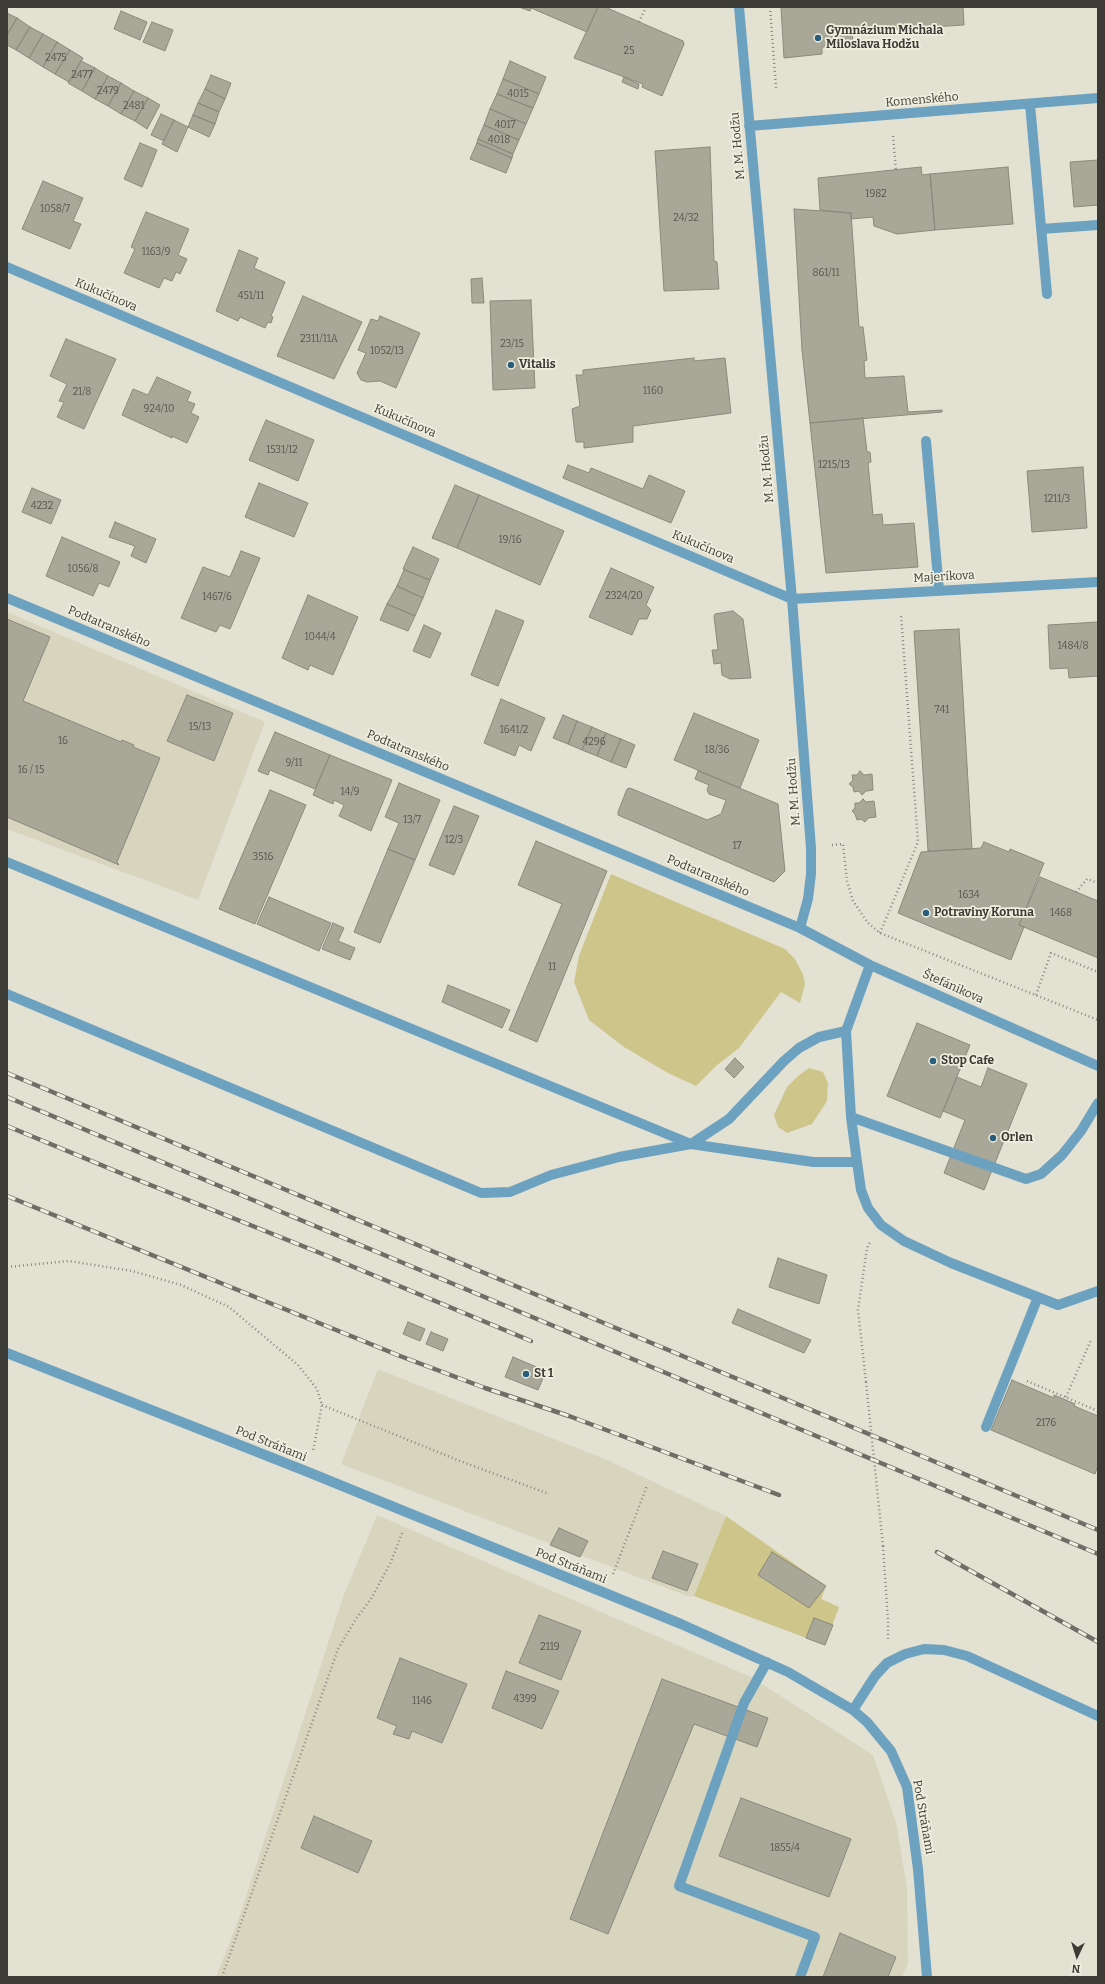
<!DOCTYPE html>
<meta charset="utf-8">
<style>
body{margin:0}
#map{position:relative;width:1105px;height:1984px;overflow:hidden;background:#e3e1d2;font-family:Bitter,serif}
canvas{display:block}
.frame{position:absolute;inset:0;border:8px solid #3c3b35;pointer-events:none}
.north{position:absolute;left:1057px;top:1936px;width:40px;height:40px;-webkit-text-stroke:3px #f0efdf;paint-order:stroke;rotate:184deg;font-size:11px;font-weight:700;line-height:16px;text-align:center;color:#3c3b35}
.north::after{content:'';display:block;margin:auto;width:14px;height:18px;background:#3c3b35;clip-path:polygon(50% 0,100% 100%,50% 72%,0 100%)}
</style>
<div id="map">
<canvas width="1105" height="1984"></canvas>
<div class="frame"></div>
<div class="north">N</div>
</div>
<script>
const ctx = document.querySelector('canvas').getContext('2d');
ctx.lineJoin = 'round';
function paint(path, color) { ctx.fillStyle = color; ctx.fill(path, 'evenodd'); }
const poly = rows => new Path2D(rows.map(r => 'M' + r).join(''));
function stroke(path, color, width, dash) { ctx.strokeStyle = color; ctx.lineWidth = width; ctx.lineCap = dash ? 'butt' : 'round'; ctx.setLineDash(dash || []); ctx.stroke(path); }
function write(font, color, halo, rows, align = 'center') {
  ctx.font = font + ' Bitter,serif'; ctx.lineWidth = 3.5; ctx.setLineDash([]); ctx.textBaseline = 'middle'; ctx.strokeStyle = halo; ctx.fillStyle = color; for (const [text, x, y, turn = 0] of rows) {
    ctx.save(); ctx.translate(x, y); ctx.rotate((+turn || 0) * Math.PI / 180); ctx.textAlign = isNaN(turn) ? turn : align; if (halo) ctx.strokeText(text, 0, 0); ctx.fillText(text, 0, 0); ctx.restore();
  }
}
paint(poly([
 [7,612,265,722,198,900,7,829],
 [378,1369,607,1460,726,1516,694,1596,690,1597,341,1464],
 [377,1515,751,1677,873,1755,896,1822,907,1888,908,1964,902,1977,216,1977,238,1921,343,1597]
]), '#d8d5bf');
paint(poly([
 [611,874,785,949,795,959,803,974,805,984,800,1003,781,992,739,1048,716,1066,696,1086,668,1073,624,1047,589,1020,574,982,579,956],
 [809,1068,823,1072,828,1083,827,1101,812,1124,787,1133,778,1127,774,1115,787,1087,798,1076],
 [726,1516,826,1586,821,1599,839,1607,825,1645,694,1596]
]), '#cdc58a');
const building = poly([
 [519,7,598,7,587,32,531,8,530,11,519,7],
 [598,7,605,7,683,41,684,44,662,96,642,87,643,84,574,58,598,7],
 [781,7,963,7,964,25,852,32,853,44,822,47,822,54,784,58,781,7],
 [121,11,147,22,140,40,114,29,121,11],
 [7,13,17,18,7,35,7,13],
 [17,18,30,27,16,50,7,45,7,35,17,18],
 [152,22,173,30,165,51,143,42,152,22],
 [30,27,43,34,29,58,16,50,30,27],
 [43,34,57,42,43,67,29,58,43,34],
 [57,42,70,50,55,74,43,67,57,42],
 [70,50,83,58,69,82,55,74,70,50],
 [81,61,95,68,82,91,68,83,81,61],
 [510,61,546,77,539,94,503,79,510,61],
 [95,68,108,76,95,99,82,91,95,68],
 [211,75,231,83,225,99,205,89,211,75],
 [108,76,121,83,108,106,95,99,108,76],
 [624,77,639,84,638,89,622,82,624,77],
 [503,79,539,94,533,108,497,94,503,79],
 [121,83,134,91,121,114,108,106,121,83],
 [205,89,225,99,219,112,198,103,205,89],
 [134,91,148,98,135,121,121,114,134,91],
 [497,94,533,108,526,124,490,109,497,94],
 [148,98,160,105,147,129,135,121,148,98],
 [198,103,219,112,215,124,193,115,198,103],
 [490,109,526,124,519,140,484,125,490,109],
 [161,114,174,120,164,141,151,135,161,114],
 [193,115,215,124,209,137,188,127,193,115],
 [174,120,188,127,177,152,162,144,174,120],
 [484,125,519,140,513,154,478,139,484,125],
 [478,139,513,154,512,158,477,143,478,139],
 [140,143,157,150,142,187,124,179,140,143],
 [477,143,512,158,506,173,470,159,477,143],
 [710,147,714,261,717,262,719,289,664,291,655,151,710,147],
 [1098,160,1098,205,1074,207,1070,162,1098,160],
 [921,167,922,175,930,174,935,230,897,234,874,226,873,217,851,219,851,213,820,210,818,178,921,167],
 [1008,167,1013,224,935,230,930,174,1008,167],
 [43,181,83,198,73,221,81,224,70,249,22,229,43,181],
 [794,209,851,213,859,327,863,327,867,360,864,361,865,378,904,376,908,412,942,410,942,412,810,423,802,350,794,209],
 [146,212,189,229,178,255,187,259,180,274,176,272,172,281,164,278,159,288,124,273,135,249,131,247,146,212],
 [239,250,258,258,254,268,285,282,271,316,273,317,271,323,268,322,265,328,240,317,238,321,216,311,239,250],
 [482,278,484,303,472,303,471,279,482,278],
 [303,296,362,322,334,379,277,356,303,296],
 [531,300,535,388,493,390,490,301,531,300],
 [380,316,420,333,396,388,380,381,367,382,361,380,357,373,366,353,358,350,371,319,378,321,380,316],
 [66,339,116,359,84,429,57,417,64,402,59,401,67,384,50,376,66,339],
 [694,358,694,361,725,358,731,413,633,426,633,442,584,448,584,442,576,442,572,409,580,406,576,375,583,375,583,370,694,358],
 [157,377,191,392,187,401,195,404,191,413,199,417,187,443,172,436,172,438,122,415,133,389,148,395,157,377],
 [863,418,867,452,870,452,871,462,868,463,873,515,882,514,883,525,914,523,918,567,826,573,810,423,863,418],
 [266,420,314,440,298,481,249,460,266,420],
 [568,465,589,473,591,468,643,489,649,475,685,491,671,523,563,478,568,465],
 [1083,467,1087,528,1032,532,1027,471,1083,467],
 [259,483,308,503,294,537,245,517,259,483],
 [455,485,479,495,457,548,432,538,455,485],
 [32,488,61,500,51,524,22,512,32,488],
 [479,495,564,531,540,585,457,548,479,495],
 [115,522,156,539,146,563,131,556,135,546,109,537,115,522],
 [62,537,120,562,109,587,99,583,93,596,46,576,62,537],
 [413,547,439,559,430,580,403,569,413,547],
 [241,551,260,558,230,629,220,625,216,632,181,618,203,567,230,577,241,551],
 [611,568,654,587,646,605,651,610,647,619,639,619,632,635,589,617,611,568],
 [404,570,430,580,423,598,397,586,404,570],
 [397,586,423,598,415,616,387,604,397,586],
 [308,595,358,617,333,675,310,665,308,670,282,658,308,595],
 [387,604,415,616,408,631,380,620,387,604],
 [496,610,524,621,498,686,471,675,496,610],
 [733,611,743,619,751,678,730,679,722,675,721,663,714,664,712,650,718,650,714,616,715,614,733,611],
 [7,619,50,637,23,701,121,742,122,740,134,745,133,747,160,758,117,862,119,865,7,817,7,619],
 [1098,622,1098,676,1069,678,1068,668,1050,669,1048,625,1098,622],
 [424,625,441,633,430,658,413,651,424,625],
 [959,629,972,849,928,851,914,631,959,629],
 [187,695,233,713,214,761,167,741,187,695],
 [501,699,545,718,531,751,519,745,515,756,484,743,501,699],
 [694,713,759,740,740,788,674,760,694,713],
 [563,715,577,721,568,744,553,738,563,715],
 [577,721,592,727,582,750,568,744,577,721],
 [592,727,606,733,597,756,582,750,592,727],
 [275,732,330,755,315,789,270,770,268,775,258,771,275,732],
 [606,733,621,739,611,762,597,756,606,733],
 [621,739,635,745,626,768,611,762,621,739],
 [330,755,392,780,371,831,339,816,344,805,334,800,333,804,313,795,330,755],
 [698,771,778,804,785,871,774,882,618,815,618,812,627,789,630,788,707,820,721,814,726,800,709,794,707,790,709,785,695,779,698,771],
 [860,771,864,775,872,774,873,790,866,791,862,795,859,791,854,792,853,787,849,784,853,780,852,775,857,775,860,771],
 [399,783,440,800,415,860,388,849,399,823,385,817,399,783],
 [270,790,306,805,255,924,219,909,270,790],
 [863,799,866,802,874,801,876,817,868,818,865,822,861,819,857,820,855,814,852,811,855,808,855,803,859,803,863,799],
 [454,806,479,816,454,875,429,865,454,806],
 [536,841,607,871,537,1042,509,1030,562,904,518,885,536,841],
 [984,842,1009,852,1010,849,1044,863,1019,925,1024,927,1011,960,898,913,921,852,981,848,984,842],
 [388,849,415,860,380,943,354,932,388,849],
 [1040,877,1098,901,1098,958,1019,925,1040,877],
 [269,897,331,923,319,951,257,924,269,897],
 [333,923,344,928,338,941,355,948,350,960,322,949,333,923],
 [448,985,510,1010,502,1028,442,1002,448,985],
 [917,1023,970,1045,940,1118,887,1096,917,1023],
 [735,1058,744,1067,734,1078,725,1069,735,1058],
 [988,1068,1027,1084,984,1190,944,1173,965,1120,943,1111,957,1077,981,1087,988,1068],
 [778,1258,827,1275,819,1304,769,1287,778,1258],
 [738,1309,811,1340,804,1353,732,1323,738,1309],
 [408,1322,425,1329,420,1341,403,1334,408,1322],
 [431,1332,448,1339,443,1351,426,1344,431,1332],
 [513,1357,546,1371,538,1390,505,1377,513,1357],
 [1012,1380,1054,1398,1054,1395,1075,1404,1074,1406,1098,1416,1098,1466,1095,1474,991,1430,1012,1380],
 [559,1528,588,1541,580,1557,550,1545,559,1528],
 [663,1551,698,1564,687,1591,652,1578,663,1551],
 [772,1552,826,1586,809,1608,758,1575,772,1552],
 [539,1615,581,1631,561,1680,519,1663,539,1615],
 [814,1618,833,1625,825,1645,806,1638,814,1618],
 [400,1658,467,1684,442,1743,412,1731,409,1739,393,1734,397,1726,377,1718,400,1658],
 [506,1671,559,1691,542,1729,492,1708,506,1671],
 [662,1679,768,1718,757,1747,694,1724,608,1934,570,1919,662,1679],
 [741,1798,851,1839,829,1897,719,1856,741,1798],
 [314,1816,372,1841,358,1873,301,1848,314,1816],
 [840,1933,896,1957,888,1977,823,1977,840,1933]
]);
paint(building, '#a8a798');
stroke(building, '#8a897b', 1);
stroke(poly([
 [770,7,776,88],
 [639,22,646,7],
 [893,136,896,170],
 [832,845,843,844,847,881,853,901,868,923,880,933,1098,1020],
 [1076,892,1087,879,1098,883],
 [880,933,918,842,901,615,900,615],
 [1036,995,1051,953,1098,972],
 [7,1267,69,1261,132,1271,181,1285,229,1307,298,1365,317,1389,322,1405,313,1451],
 [1027,1381,1098,1411],
 [866,1382,858,1310,867,1248,870,1242],
 [1066,1397,1091,1340],
 [322,1405,460,1461,549,1494],
 [883,1546,888,1621,888,1640],
 [613,1574,647,1486],
 [222,1977,338,1649,356,1619,371,1599,391,1562,402,1533]
]), '#8a887e', 2.5, [1, 3]);
stroke(poly([
 [739,7,792,599,811,848,811,874,808,899,800,928],
 [1030,104,1047,294],
 [749,126,1098,98],
 [1041,229,1098,225],
 [7,267,792,599,1098,582],
 [926,441,939,590],
 [7,598,800,928,870,965,1098,1066],
 [7,862,691,1144,813,1162,857,1162,851,1117,846,1031,870,965],
 [7,994,481,1193,510,1192,551,1175,619,1157,691,1144,729,1119,784,1061,799,1048,819,1037,846,1031],
 [851,1117,1026,1179,1041,1174,1062,1155,1081,1131,1098,1103],
 [857,1162,861,1190,868,1208,881,1225,904,1241,951,1263,1058,1305,1098,1291],
 [7,1353,308,1472,681,1624,788,1672,853,1710,867,1722,891,1751,907,1787,918,1869,927,1977],
 [986,1427,1038,1297],
 [767,1662,744,1703,679,1886,815,1937,800,1977],
 [853,1710,875,1676,887,1663,905,1654,924,1649,944,1650,967,1656,1098,1716]
]), '#6da1c0', 10);
const rail = poly([
 [7,1073,1098,1530],
 [7,1097,1098,1554],
 [7,1126,118,1172,325,1255,531,1341],
 [7,1196,400,1356,485,1388,569,1416,779,1495],
 [937,1552,1098,1642]
]);
stroke(rail, '#6f6d65', 4.5);
stroke(rail, '#f0efdf', 3, [9]);
stroke(poly([
 [866,1382,883,1546]
]), '#8a887e', 2.5, [1, 3]);
for (const [x, y, r, color] of [
 [818,38,4,"#2a5d7a"],
 [511,365,4,"#2a5d7a"],
 [926,913,4,"#2a5d7a"],
 [933,1061,4,"#2a5d7a"],
 [993,1138,4,"#2a5d7a"],
 [526,1374,4,"#2a5d7a"]
]) { const dot = new Path2D(); dot.arc(x, y, r, 0, 2 * Math.PI); ctx.fillStyle = color; ctx.fill(dot); stroke(dot, '#f0efdf', 1.5); }
write('10px', '#57564e', null, [
 ["25",629,51],
 ["2475",56,58],
 ["2477",82,75],
 ["2479",108,91],
 ["4015",518,94],
 ["2481",134,106],
 ["4017",505,125],
 ["4018",499,140],
 ["1982",876,194],
 ["1058/7",55,209],
 ["24/32",686,218],
 ["1163/9",156,252],
 ["861/11",826,273],
 ["451/11",251,296],
 ["2311/11A",319,339],
 ["23/15",512,344],
 ["1052/13",387,351],
 ["1160",653,391],
 ["21/8",82,392],
 ["924/10",159,409],
 ["1531/12",282,450],
 ["1215/13",834,465],
 ["1211/3",1057,499],
 ["4232",42,506],
 ["19/16",510,540],
 ["1056/8",83,569],
 ["2324/20",624,596],
 ["1467/6",217,597],
 ["1044/4",320,637],
 ["1484/8",1073,646],
 ["741",942,710],
 ["15/13",200,727],
 ["1641/2",514,730],
 ["16",63,741],
 ["4296",594,742],
 ["18/36",717,750],
 ["9/11",294,763],
 ["16 / 15",31,770],
 ["14/9",350,792],
 ["13/7",412,820],
 ["12/3",454,840],
 ["17",737,846],
 ["3516",263,857],
 ["1634",969,895],
 ["1468",1061,913],
 ["11",552,967],
 ["2176",1046,1423],
 ["2119",550,1647],
 ["4399",525,1699],
 ["1146",422,1701],
 ["1855/4",785,1848]
]);
write('bold 12px', '#3c3b35', '#f0efdf', [
 ["Gymnázium Michala",826,31],
 ["Miloslava Hodžu",826,45],
 ["Vitalis",519,365],
 ["Potraviny Koruna",934,913],
 ["Stop Cafe",941,1061],
 ["Orlen",1001,1138],
 ["St 1",534,1374]
], 'left');
write('12px', '#3c3b35', '#f0efdf', [
 ["Komenského",922,100,-5],
 ["M. M. Hodžu",738,146,-95],
 ["Kukučínova",106,295,23],
 ["Kukučínova",405,421,23],
 ["M. M. Hodžu",767,469,-95],
 ["Kukučínova",703,547,23],
 ["Majeríkova",944,577,-3],
 ["Podtatranského",109,627,23],
 ["Podtatranského",408,751,23],
 ["M. M. Hodžu",794,792,-94],
 ["Podtatranského",708,876,23],
 ["Štefánikova",953,987,24],
 ["Pod Stráňami",271,1444,22],
 ["Pod Stráňami",571,1566,22],
 ["Pod Stráňami",923,1817,80]
]);
</script>
